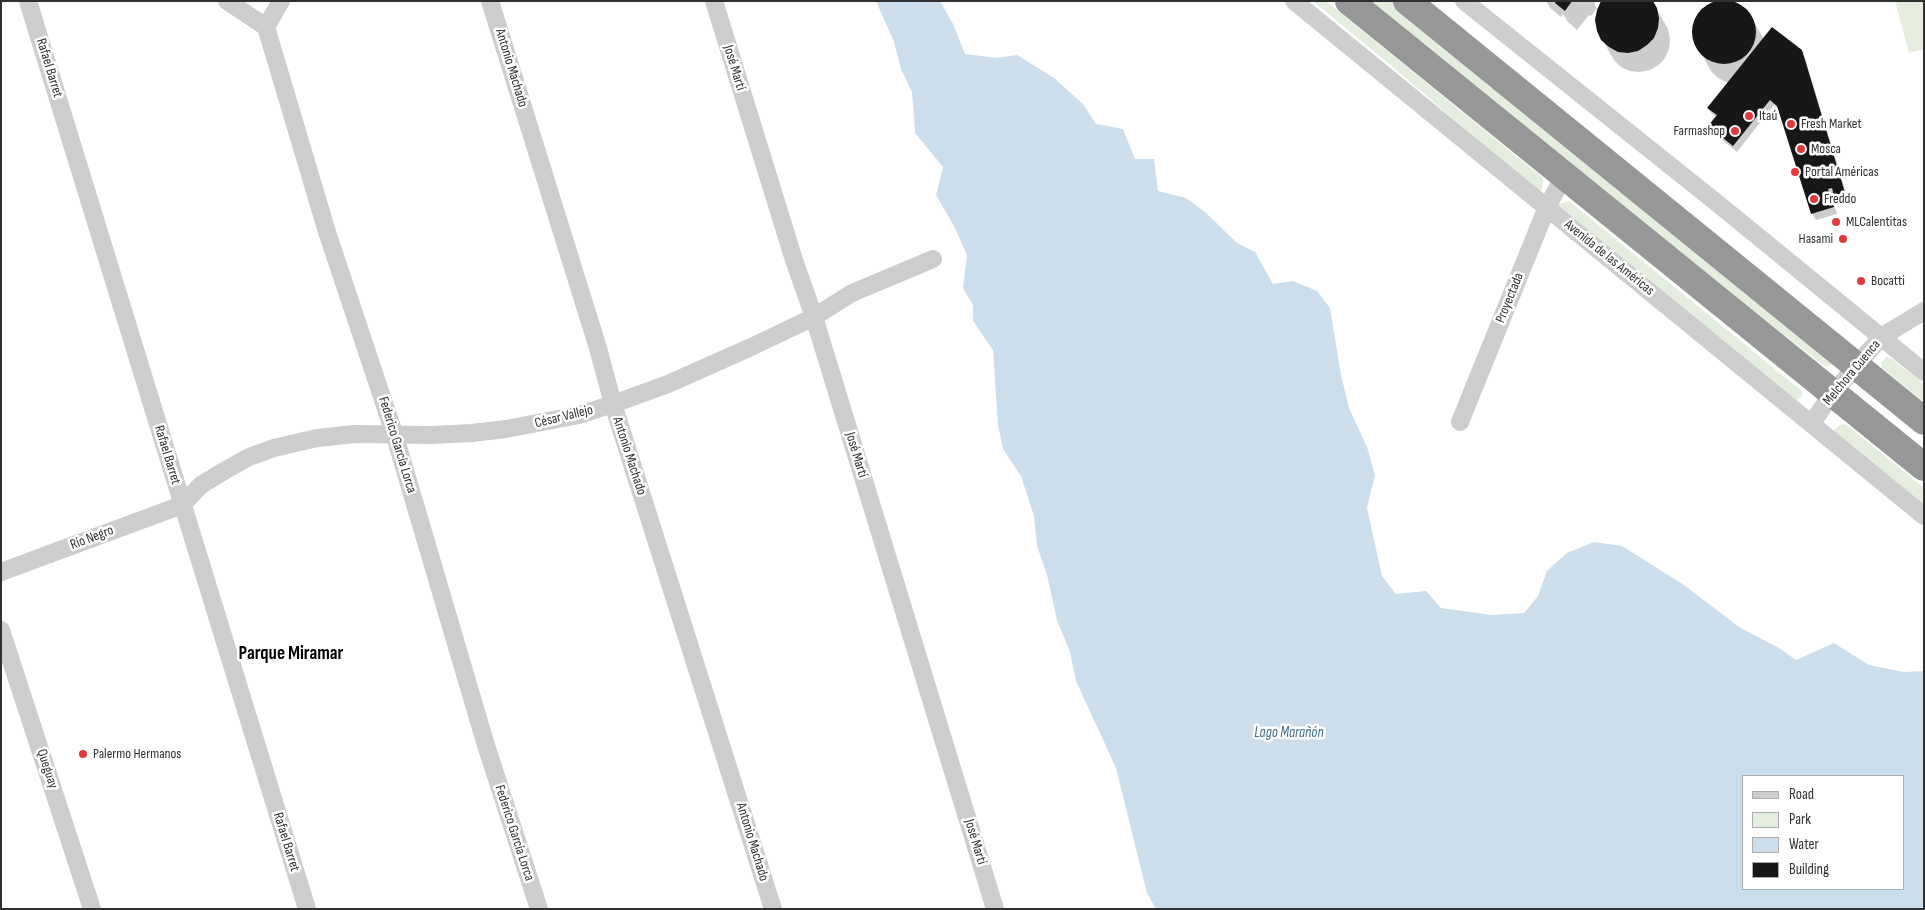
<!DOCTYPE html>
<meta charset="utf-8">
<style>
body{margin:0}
#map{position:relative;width:1925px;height:910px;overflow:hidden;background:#fff;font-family:"Sofia Sans Condensed",sans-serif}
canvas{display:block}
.frame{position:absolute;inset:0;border:2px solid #303030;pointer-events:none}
.legend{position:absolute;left:1742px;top:775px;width:162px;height:115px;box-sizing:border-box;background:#fff;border:1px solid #acacac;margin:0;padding:6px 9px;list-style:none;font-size:15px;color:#303030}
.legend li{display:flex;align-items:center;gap:10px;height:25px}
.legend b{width:25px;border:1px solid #acacac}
</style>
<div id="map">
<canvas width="1925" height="910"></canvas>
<div class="frame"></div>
<ul class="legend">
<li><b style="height:6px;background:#cdcdcd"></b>Road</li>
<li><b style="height:14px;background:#e5eddf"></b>Park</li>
<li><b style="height:14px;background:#ccdeec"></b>Water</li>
<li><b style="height:14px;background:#171717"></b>Building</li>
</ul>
</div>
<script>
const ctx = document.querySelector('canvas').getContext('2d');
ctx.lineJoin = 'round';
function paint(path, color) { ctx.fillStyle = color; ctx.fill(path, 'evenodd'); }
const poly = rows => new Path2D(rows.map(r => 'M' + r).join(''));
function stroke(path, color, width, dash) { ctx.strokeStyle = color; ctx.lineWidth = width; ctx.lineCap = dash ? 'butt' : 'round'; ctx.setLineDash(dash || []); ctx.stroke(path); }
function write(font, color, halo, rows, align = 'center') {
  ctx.font = font + ' "Sofia Sans Condensed",sans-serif'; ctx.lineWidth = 5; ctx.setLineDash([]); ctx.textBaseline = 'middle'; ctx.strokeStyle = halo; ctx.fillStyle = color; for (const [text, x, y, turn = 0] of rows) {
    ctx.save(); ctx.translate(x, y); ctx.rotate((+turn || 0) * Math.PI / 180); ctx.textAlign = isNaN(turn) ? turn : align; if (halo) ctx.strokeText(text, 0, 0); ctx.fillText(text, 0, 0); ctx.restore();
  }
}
paint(poly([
 [1313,1,1326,1,1543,178,1542,189,1539,193,1401,74],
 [1366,1,1393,1,1833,362,1831,365,1826,367,1765,320,1749,315],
 [1895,1,1924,1,1924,49,1909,53],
 [1569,201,1802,391,1802,396,1794,402,1557,208,1559,204],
 [1887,357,1891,358,1924,384,1924,402,1882,368,1881,362],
 [1842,424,1847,425,1924,488,1924,508,1833,433,1835,429]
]), '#e5eddf');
paint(poly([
 [876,1,940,1,953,24,965,54,997,58,1017,55,1054,78,1083,104,1096,124,1123,129,1135,159,1154,159,1158,191,1186,198,1205,212,1237,243,1255,252,1273,284,1293,281,1317,291,1330,308,1341,375,1349,408,1367,447,1375,475,1367,508,1382,576,1396,594,1426,591,1441,608,1492,615,1524,613,1538,596,1547,571,1567,553,1594,542,1622,546,1684,585,1739,627,1779,648,1796,660,1834,643,1869,665,1904,672,1924,671,1924,909,1156,909,1147,893,1116,768,1076,681,1070,652,1057,620,1047,575,1037,546,1034,516,1021,476,1003,449,998,425,993,350,973,321,973,305,963,288,967,255,954,226,936,195,943,167,915,133,912,92,901,69,894,42],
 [1744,776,1904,776,1904,889,1744,889]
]), '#ccdeec');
paint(poly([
 [1546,1,1596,1,1594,4,1597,8,1591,16,1589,15,1577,30,1568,22,1563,14,1561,17,1550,8],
 [1728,1,1738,4,1747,11,1764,39,1801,51,1805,58,1849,203,1840,206,1835,194,1831,195,1837,214,1816,220,1812,213,1779,110,1774,105,1737,152,1713,133,1709,126,1716,117,1712,114,1708,108,1728,83,1718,78,1711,71,1695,42,1693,32,1695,22,1699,13,1707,6,1717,2],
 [1656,8,1668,29,1670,39,1669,49,1665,58,1659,65,1650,70,1640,72,1630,71,1621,67,1614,60,1602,39]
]), '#0003');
paint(poly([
 '1692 32a32 32 0 1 1 64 0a32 32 0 1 1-64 0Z',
 [1556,1,1572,1,1565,11,1555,3],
 [1601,1,1653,1,1657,8,1659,18,1658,28,1654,38,1647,45,1638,51,1628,53,1618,52,1609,47,1601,40,1597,31,1595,20,1597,10],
 [1772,27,1802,50,1846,196,1835,200,1832,188,1828,189,1834,207,1811,214,1777,106,1770,100,1733,146,1708,126,1717,115,1707,108]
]), '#171717');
stroke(poly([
 [28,1,307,909],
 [227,1,266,27,327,232,394,433,485,742,539,909],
 [490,1,598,348,613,404,773,909],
 [714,1,794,260,814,317,995,909],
 [1294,1,1924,516],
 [1464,1,1717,203,1924,372],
 [266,27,281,1],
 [1460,422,1547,207,1564,176],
 [1811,424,1833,393,1881,337,1924,311],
 [1,572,182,505,201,485,224,471,249,457,274,448,317,438,355,434,432,435,472,433,506,429,579,415,613,404,668,384,749,348,814,317,852,293,933,259],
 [1,630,92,909]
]), '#cdcdcd', 18);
stroke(poly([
 [1349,1,1924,467],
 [1407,1,1924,421]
]), '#979797', 28);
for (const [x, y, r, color] of [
 [1749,116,5,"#e2383b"],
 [1791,124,5,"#e2383b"],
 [1735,131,5,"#e2383b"],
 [1801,149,5,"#e2383b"],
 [1795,172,5,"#e2383b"],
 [1814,199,5,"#e2383b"],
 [1836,222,5,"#e2383b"],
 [1843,239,5,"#e2383b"],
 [1861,281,5,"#e2383b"],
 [83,754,5,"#e2383b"]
]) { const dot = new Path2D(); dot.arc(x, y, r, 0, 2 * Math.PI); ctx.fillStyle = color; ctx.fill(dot); stroke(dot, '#fff', 2); }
write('14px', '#303030', '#fff', [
 ["Rafael Barret",49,68,73],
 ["Antonio Machado",511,68,73],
 ["José Martí",734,68,73],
 ["Avenida de las Américas",1609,258,39],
 ["Proyectada",1510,298,-68],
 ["Melchora Cuenca",1852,373,-50],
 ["César Vallejo",564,417,-14],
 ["Federico García Lorca",397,445,73],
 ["Rafael Barret",167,455,73],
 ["José Martí",856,455,73],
 ["Antonio Machado",629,456,72],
 ["Río Negro",92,538,-21],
 ["Queguay",47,769,72],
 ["Federico García Lorca",514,833,72],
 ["Rafael Barret",286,842,73],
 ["Antonio Machado",752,842,73],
 ["José Martí",975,842,73]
]);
write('14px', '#303030', '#fff', [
 ["Itaú",1759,116],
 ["Fresh Market",1801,124],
 ["Farmashop",1725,131,"right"],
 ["Mosca",1811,149],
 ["Portal Américas",1805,172],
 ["Freddo",1824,199],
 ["MLCalentitas",1846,222],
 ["Hasami",1833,239,"right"],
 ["Bocatti",1871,281],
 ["Palermo Hermanos",93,754]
], 'left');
write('italic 15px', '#3f6d91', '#fff', [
 ["Lago Marañón",1289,733]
]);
write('bold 19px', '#000', '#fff', [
 ["Parque Miramar",291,654]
]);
</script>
